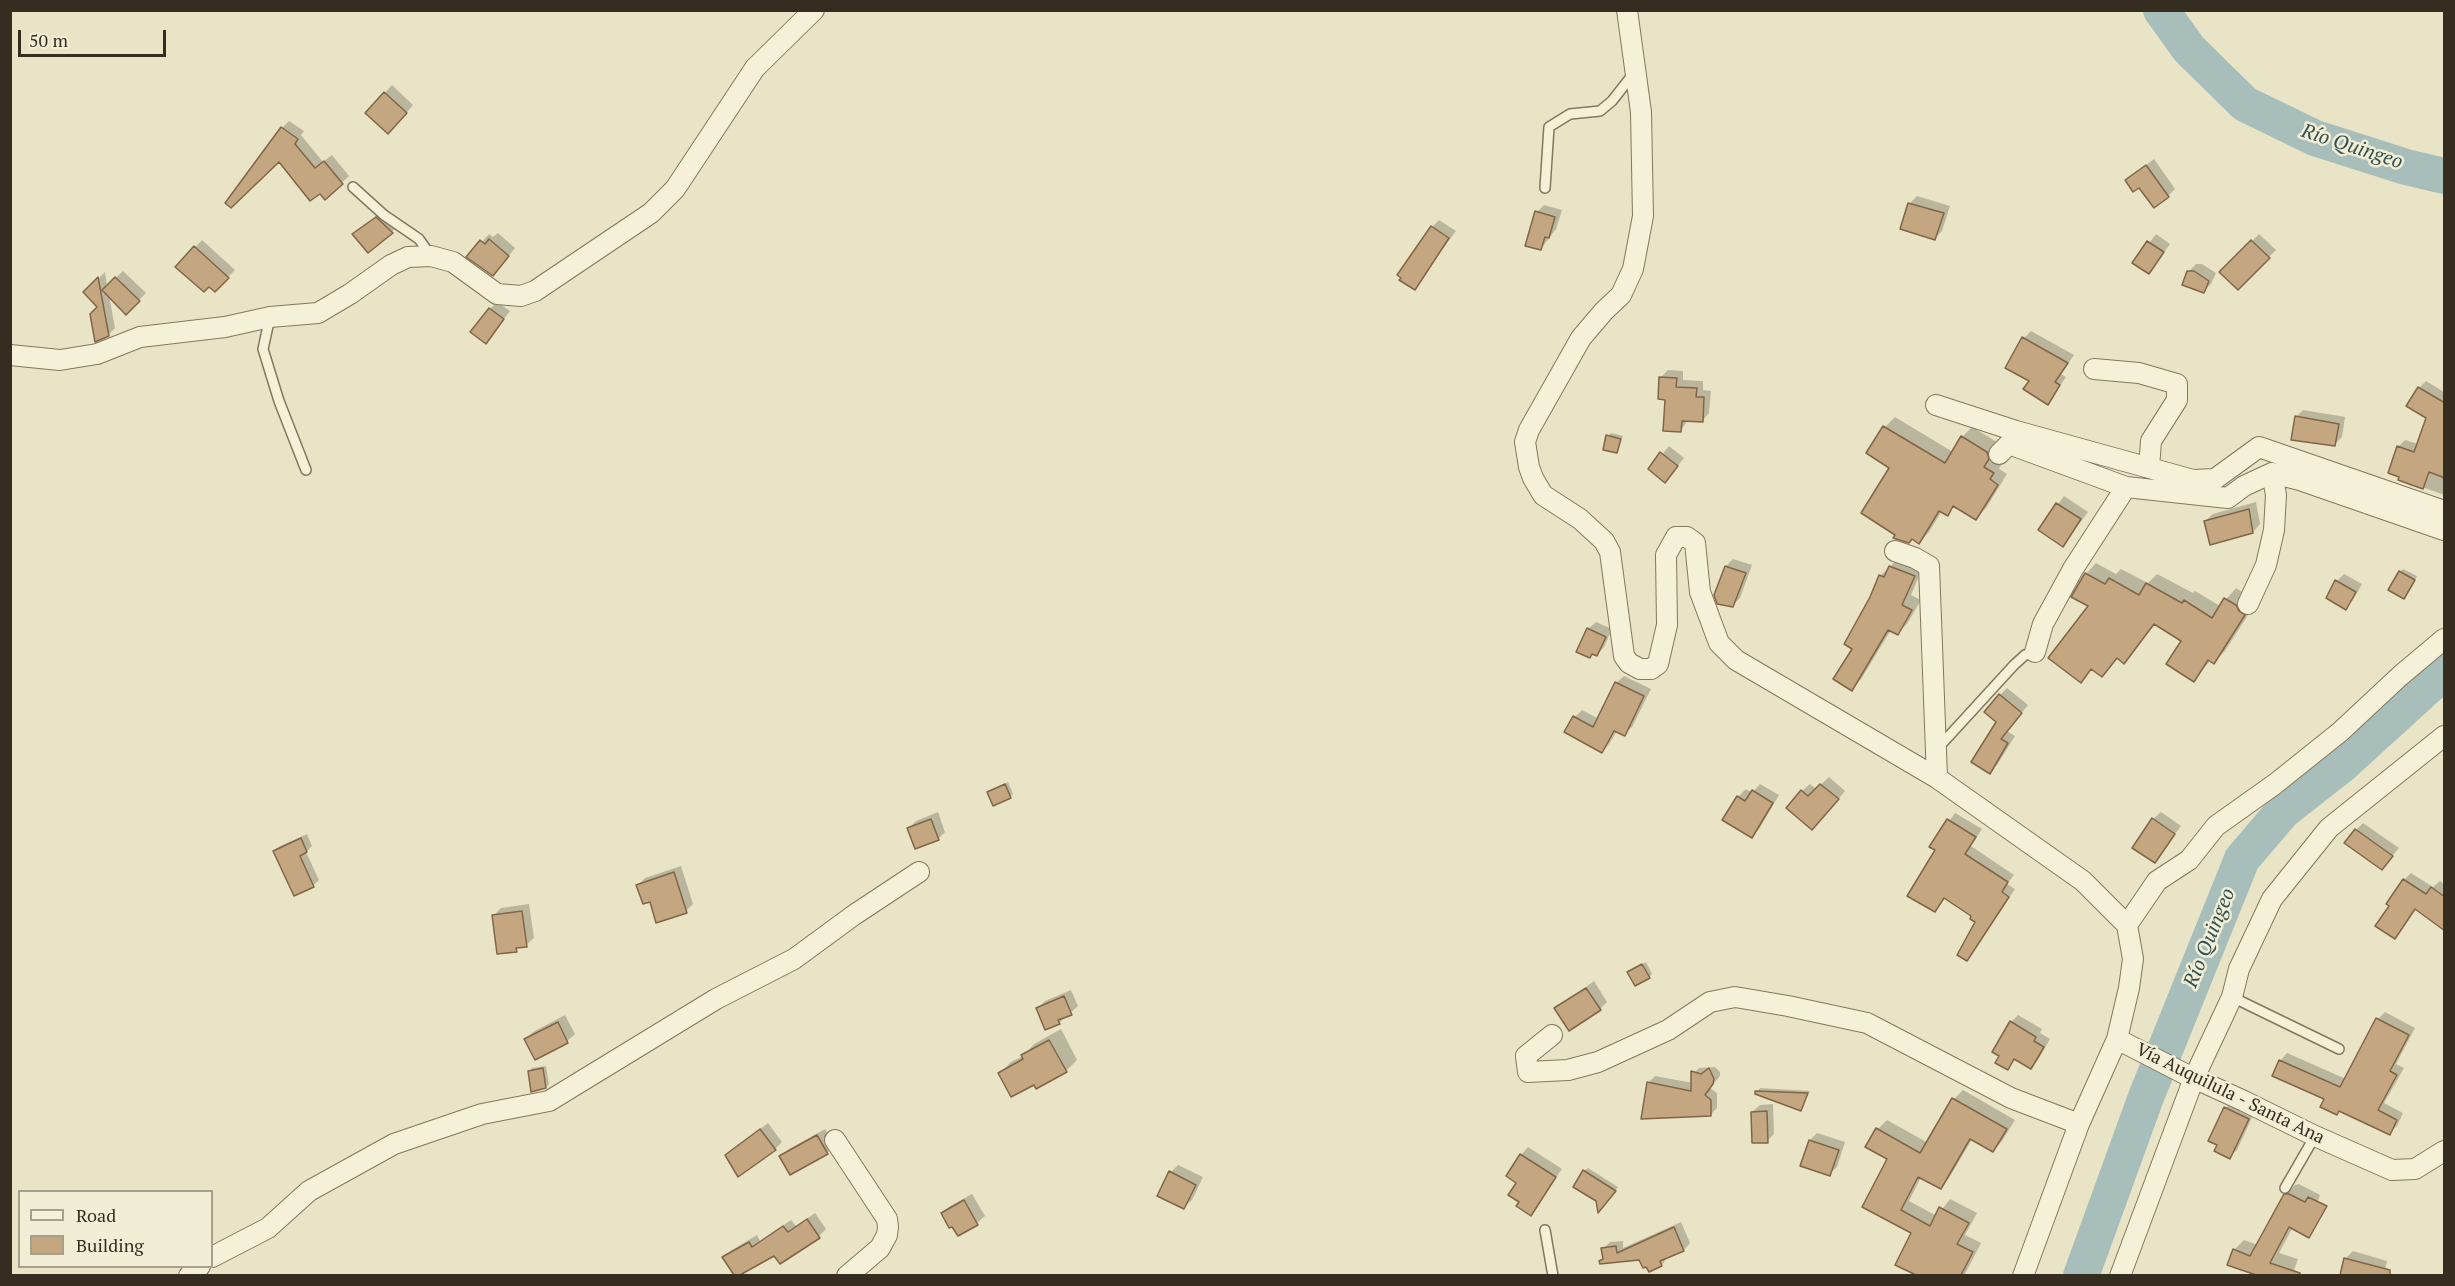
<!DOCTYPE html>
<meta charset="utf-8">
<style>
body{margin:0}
#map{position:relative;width:2455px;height:1286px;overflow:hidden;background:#e9e4c6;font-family:"PT Serif",serif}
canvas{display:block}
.frame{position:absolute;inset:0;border:12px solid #352d20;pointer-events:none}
.legend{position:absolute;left:18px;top:1190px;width:195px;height:78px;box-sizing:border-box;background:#f2eed5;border:2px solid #a6a18d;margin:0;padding:8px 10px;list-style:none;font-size:18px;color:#352d20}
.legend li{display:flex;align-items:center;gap:12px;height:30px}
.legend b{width:30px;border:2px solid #a6a18d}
.scale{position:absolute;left:18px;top:30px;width:148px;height:27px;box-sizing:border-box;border:3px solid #352d20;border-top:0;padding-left:8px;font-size:18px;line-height:21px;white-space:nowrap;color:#352d20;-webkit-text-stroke:4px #f2eed5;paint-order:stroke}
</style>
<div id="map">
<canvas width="2455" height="1286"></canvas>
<div class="frame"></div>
<ul class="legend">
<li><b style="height:8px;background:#f5f1d9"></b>Road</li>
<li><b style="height:16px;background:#c4a780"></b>Building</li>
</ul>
<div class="scale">50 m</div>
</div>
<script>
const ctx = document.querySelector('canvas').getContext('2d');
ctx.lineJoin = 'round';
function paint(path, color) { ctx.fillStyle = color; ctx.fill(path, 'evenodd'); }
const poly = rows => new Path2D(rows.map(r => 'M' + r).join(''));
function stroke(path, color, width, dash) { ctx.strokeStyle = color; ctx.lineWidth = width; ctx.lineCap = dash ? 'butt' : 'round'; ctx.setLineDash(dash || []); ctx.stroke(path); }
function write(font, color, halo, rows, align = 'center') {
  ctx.font = font + ' "PT Serif",serif'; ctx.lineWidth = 5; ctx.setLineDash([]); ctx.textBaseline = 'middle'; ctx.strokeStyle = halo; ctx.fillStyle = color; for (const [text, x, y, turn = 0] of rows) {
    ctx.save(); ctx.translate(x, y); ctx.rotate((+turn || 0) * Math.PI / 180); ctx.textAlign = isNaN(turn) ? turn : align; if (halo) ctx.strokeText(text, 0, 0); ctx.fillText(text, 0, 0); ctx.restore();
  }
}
paint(poly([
 [392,85,413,105,396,125,367,113],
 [289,121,304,131,301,135,323,162,332,155,349,176,325,198,282,128],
 [2154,159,2175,189,2168,196,2127,180],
 [1917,196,1950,206,1942,231,1935,238,1910,203],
 [1544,205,1562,210,1556,229,1541,249,1537,212],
 [384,210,400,225,368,251,354,234],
 [1439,220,1456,231,1414,288,1432,227],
 [498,233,515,248,500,267,469,257,489,234,493,237],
 [2156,234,2170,244,2149,273,2134,263],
 [2259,234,2276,250,2238,288,2222,272],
 [202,240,235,270,215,290,177,267],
 [2196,264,2202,264,2216,273,2211,284,2204,291,2188,272],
 [123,271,146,293,126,313,109,295,115,328,108,335,98,308,85,292,105,272,107,286],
 [497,302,510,311,486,342,490,309],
 [2031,331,2074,355,2061,374,2066,377,2048,403,2031,380,2024,338],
 [1668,370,1683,371,1683,380,1703,381,1703,390,1711,391,1709,413,1702,421,1688,420,1681,430,1666,398,1661,377],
 [2426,381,2444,392,2444,495,2400,479,2398,447,2405,440,2418,444,2428,417,2419,388],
 [2303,410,2345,417,2342,437,2334,445,2296,417],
 [1895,417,1953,452,1962,437,1972,427,1997,442,2003,462,1999,469,2007,474,1986,508,1976,518,1955,506,1947,514,1942,511,1929,532,1919,542,1892,467,1868,453,1885,427],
 [1611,433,1623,436,1616,452,1608,436],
 [1669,446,1684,458,1672,473,1650,469],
 [2064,496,2088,512,2063,545,2040,529],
 [2256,502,2260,524,2253,532,2205,521,2213,514],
 [1900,557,1923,567,1911,595,1921,600,1907,624,1897,634,1891,630,1861,679,1851,689,1855,648,1872,597,1880,576],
 [1733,559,1752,565,1740,598,1733,605,1726,566],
 [2096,563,2116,574,2121,569,2148,583,2157,574,2193,593,2195,591,2220,606,2236,588,2247,595,2255,604,2225,651,2214,662,2211,660,2194,680,2183,641,2156,623,2124,662,2118,657,2102,675,2093,668,2081,681,2090,605,2086,574],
 [2403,569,2417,576,2407,594,2400,572],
 [2344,574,2362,584,2353,600,2345,608,2337,581],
 [1596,622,1612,629,1604,647,1597,655,1588,629],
 [1624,676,1651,689,1632,727,1624,734,1617,731,1609,744,1602,752,1575,717,1582,710,1599,719,1616,683],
 [2007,688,2028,705,2007,731,2015,736,1997,765,1989,772,2000,695],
 [1829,777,1845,791,1820,821,1802,791,1810,784,1816,789],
 [1008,782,1013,794,1010,797,989,792],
 [1760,784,1779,795,1759,829,1752,836,1724,820,1738,797,1746,789,1752,793],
 [938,812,945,832,938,839,909,828,916,821],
 [2161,812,2181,826,2155,861,2153,819],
 [1955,813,1982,829,1971,846,2014,875,2007,884,2015,889,1973,952,1966,959,1977,922,1973,916,1946,897,1935,911,1937,850,1931,847],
 [2363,823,2399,848,2382,868,2356,830],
 [307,834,312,846,306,852,319,880,313,886,295,894,275,851,280,846],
 [681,866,693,904,686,911,650,900,638,885,645,878],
 [2411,873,2433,887,2440,881,2444,884,2444,922,2416,909,2395,937,2391,905,2404,880],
 [529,904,534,938,526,945,520,946,516,950,494,915,501,908],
 [1646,962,1652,974,1649,977,1629,972],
 [1594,981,1607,1002,1600,1009,1556,1009],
 [1071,990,1078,1006,1059,1023,1038,1008,1045,1001],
 [2385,1012,2415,1028,2396,1064,2404,1068,2384,1103,2403,1113,2397,1126,2389,1133,2340,1110,2337,1113,2326,1098,2280,1061,2287,1053,2346,1079,2378,1019],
 [565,1015,575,1034,567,1041,535,1058,526,1039,533,1032],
 [2018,1015,2042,1029,2040,1033,2050,1039,2038,1060,2031,1067,2016,1059,2008,1068,2011,1022],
 [1061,1029,1077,1060,1066,1071,1034,1083,1000,1073,1011,1062,1023,1056,1034,1044],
 [546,1066,549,1084,546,1087,529,1072,532,1068],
 [1715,1067,1720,1072,1720,1076,1710,1088,1717,1093,1717,1108,1710,1115,1643,1117,1649,1082,1655,1076,1693,1083,1693,1074,1699,1068],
 [1760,1088,1810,1091,1800,1110,1757,1092],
 [1963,1090,2015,1120,2002,1141,1993,1151,1972,1139,1949,1178,1940,1187,1921,1177,1909,1201,1937,1216,1950,1199,1977,1213,1965,1235,1981,1243,1964,1276,1918,1276,1913,1232,1864,1207,1889,1158,1878,1129,1887,1120,1928,1143,1954,1099],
 [2233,1101,2255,1111,2237,1150,2229,1157,2226,1108],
 [1773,1104,1774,1134,1767,1141,1752,1112,1760,1105],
 [768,1123,782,1142,775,1149,726,1155],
 [825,1129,834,1145,827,1153,781,1157,789,1149],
 [1817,1133,1845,1142,1837,1167,1829,1174,1810,1140],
 [1528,1147,1562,1169,1530,1214,1521,1201,1518,1182,1521,1155],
 [1178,1165,1203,1177,1192,1200,1184,1207,1171,1172],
 [1588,1168,1618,1187,1599,1209,1598,1200,1584,1171],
 [2299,1184,2320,1195,2311,1222,2293,1227,2279,1253,2298,1259,2293,1273,2290,1276,2261,1276,2229,1264,2234,1250,2244,1240,2258,1245,2285,1195,2295,1185],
 [972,1194,985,1216,977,1223,958,1234,942,1213,950,1206],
 [815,1213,826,1229,819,1236,774,1254,735,1276,724,1257,732,1250,757,1235,760,1241,791,1220,796,1226],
 [1681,1222,1690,1243,1684,1250,1668,1256,1662,1265,1649,1270,1640,1258,1601,1261,1604,1258,1603,1249,1610,1242,1623,1241,1623,1248],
 [2353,1251,2387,1261,2384,1274,2341,1276,2345,1259]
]), '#0003');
stroke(poly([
 [2161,10,2189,49,2245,104,2315,138,2406,167,2444,176],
 [2081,1276,2146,1097,2242,859,2283,811,2343,764,2444,672]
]), '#a7bebb', 36);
const building = poly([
 [384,92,407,113,388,134,365,113,384,92],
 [281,127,298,139,295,144,315,168,324,161,343,184,325,200,320,194,310,201,279,162,231,208,225,203,281,127],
 [2146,165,2169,197,2154,208,2139,188,2133,192,2125,180,2146,165],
 [1908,203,1944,213,1935,240,1900,229,1908,203],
 [1535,211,1555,217,1549,238,1545,237,1541,250,1525,246,1535,211],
 [376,217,393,233,368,253,352,234,376,217],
 [1431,226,1449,238,1415,290,1399,280,1401,278,1397,275,1431,226],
 [489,239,509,256,493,276,466,257,480,240,485,244,489,239],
 [2251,240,2270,258,2238,290,2219,272,2251,240],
 [2147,241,2164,252,2149,274,2132,263,2147,241],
 [194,246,229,278,215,292,209,287,204,292,175,267,194,246],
 [2187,271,2194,271,2209,281,2204,293,2182,285,2187,271],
 [98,277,109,336,95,342,90,314,97,307,83,292,98,277],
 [115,277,140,301,126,315,102,290,115,277],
 [489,308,504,319,486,344,470,332,489,308],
 [2022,337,2068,363,2055,382,2060,385,2048,405,2023,389,2029,381,2005,368,2022,337],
 [1659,377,1677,378,1676,387,1697,388,1696,397,1704,397,1703,422,1682,421,1681,432,1663,431,1665,400,1658,399,1659,377],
 [2418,387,2445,403,2445,478,2429,472,2423,489,2398,480,2399,477,2388,473,2397,446,2414,452,2426,418,2406,406,2418,387],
 [2295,416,2339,424,2335,446,2291,440,2295,416],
 [1883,426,1945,463,1961,436,1987,452,1989,459,1984,467,1994,473,1990,479,1998,485,1976,520,1953,506,1948,516,1939,511,1919,544,1912,539,1909,543,1893,538,1895,535,1861,513,1889,468,1866,453,1883,426],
 [1606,435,1621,439,1617,453,1603,450,1606,435],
 [1660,452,1678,466,1665,483,1648,469,1660,452],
 [2056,503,2081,519,2063,547,2038,530,2056,503],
 [2249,509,2253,533,2210,545,2204,521,2249,509],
 [1725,566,1746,573,1733,607,1717,604,1714,595,1725,566],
 [1889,566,1915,576,1902,605,1912,610,1898,635,1888,630,1852,691,1833,679,1852,649,1844,644,1870,597,1879,575,1884,577,1889,566],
 [2399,571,2415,580,2404,599,2388,590,2399,571],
 [2085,573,2105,584,2109,578,2139,595,2146,583,2182,603,2184,600,2212,618,2224,598,2236,605,2239,611,2245,615,2214,664,2208,660,2194,682,2166,664,2181,641,2154,624,2124,664,2117,658,2102,677,2091,669,2081,683,2048,658,2088,606,2071,597,2085,573],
 [2335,580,2356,592,2346,610,2326,598,2335,580],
 [1587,628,1606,637,1597,656,1592,654,1590,658,1576,652,1587,628],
 [1615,682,1644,696,1625,736,1614,731,1602,753,1564,732,1573,716,1593,727,1615,682],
 [1999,694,2022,713,2001,739,2008,743,1990,774,1971,762,1996,722,1984,712,1999,694],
 [1005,784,1011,798,993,806,987,792,1005,784],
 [1820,784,1839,799,1812,830,1786,808,1801,790,1808,796,1820,784],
 [1752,790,1773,803,1752,838,1722,820,1737,796,1745,801,1752,790],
 [2152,818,2175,834,2155,863,2132,848,2152,818],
 [931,819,939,840,915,849,907,828,931,819],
 [1947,819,1976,837,1965,854,2008,882,2002,892,2009,897,1967,961,1957,955,1975,922,1970,919,1971,916,1944,898,1935,912,1907,896,1935,850,1929,847,1947,819],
 [2355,829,2393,856,2382,870,2344,843,2355,829],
 [301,838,307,852,300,856,314,887,294,896,273,851,301,838],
 [674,872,687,913,656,923,650,902,643,904,636,885,674,872],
 [2403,879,2426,894,2431,887,2445,897,2445,931,2415,909,2395,939,2375,926,2389,906,2386,904,2403,879],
 [522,911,527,947,516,948,517,952,497,954,492,915,522,911],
 [1642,964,1650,978,1635,986,1627,972,1642,964],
 [1586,988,1601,1010,1569,1031,1554,1008,1586,988],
 [1064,996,1072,1015,1058,1020,1060,1024,1045,1030,1036,1008,1064,996],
 [2376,1018,2409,1035,2390,1071,2397,1075,2378,1110,2397,1120,2390,1135,2339,1111,2337,1115,2320,1107,2324,1099,2272,1076,2279,1060,2340,1087,2376,1018],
 [2010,1021,2036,1037,2034,1041,2044,1047,2031,1069,2014,1059,2008,1070,1995,1063,1999,1056,1992,1052,2010,1021],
 [558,1022,568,1043,535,1060,524,1039,558,1022],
 [1049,1040,1067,1072,1036,1089,1034,1085,1011,1097,998,1073,1023,1059,1021,1055,1049,1040],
 [543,1068,546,1088,531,1092,528,1071,543,1068],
 [1709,1068,1714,1079,1713,1084,1705,1095,1711,1100,1711,1116,1641,1119,1647,1082,1691,1091,1691,1071,1701,1074,1709,1068],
 [1755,1091,1808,1093,1801,1111,1755,1094,1755,1091],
 [1952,1098,2007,1129,1993,1152,1970,1139,1941,1189,1918,1177,1901,1210,1930,1226,1939,1207,1969,1223,1957,1244,1973,1252,1961,1275,1916,1275,1895,1265,1911,1233,1862,1207,1887,1159,1865,1147,1876,1128,1920,1153,1952,1098],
 [2224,1107,2249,1119,2230,1159,2214,1151,2217,1145,2208,1141,2224,1107],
 [1767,1111,1768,1143,1752,1143,1751,1112,1767,1111],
 [760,1129,776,1150,738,1177,725,1155,760,1129],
 [817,1135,828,1154,790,1175,779,1156,817,1135],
 [1809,1140,1839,1150,1830,1176,1800,1166,1809,1140],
 [1520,1154,1556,1177,1531,1216,1516,1206,1519,1202,1508,1195,1516,1183,1506,1176,1520,1154],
 [1583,1170,1616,1191,1598,1213,1596,1201,1573,1187,1583,1170],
 [1169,1171,1196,1185,1184,1209,1157,1196,1169,1171],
 [2284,1194,2289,1194,2305,1202,2308,1197,2327,1206,2309,1238,2289,1227,2270,1263,2300,1273,2300,1275,2256,1275,2227,1265,2233,1249,2250,1256,2284,1194],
 [964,1200,978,1225,958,1236,952,1227,949,1228,941,1213,964,1200],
 [807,1219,820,1238,780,1264,774,1256,740,1275,734,1275,722,1257,749,1242,752,1247,783,1226,788,1232,807,1219],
 [1674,1227,1684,1251,1660,1261,1662,1266,1649,1272,1646,1267,1643,1268,1639,1260,1600,1264,1599,1261,1603,1259,1601,1248,1616,1246,1617,1253,1674,1227],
 [2344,1258,2390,1270,2390,1275,2340,1275,2344,1258]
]);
paint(building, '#c4a780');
stroke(building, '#806646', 1.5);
const service = poly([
 [353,187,384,215,419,239,431,256],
 [1545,188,1549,127,1570,114,1600,111,1612,101,1634,73],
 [270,317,263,349,279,401,306,470],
 [1938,748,2014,665,2025,655,2036,653],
 [2232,997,2339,1049],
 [2285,1188,2315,1136],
 [1545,1230,1553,1276]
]);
const minor = poly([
 [1627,10,1641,112,1643,216,1633,269,1621,295,1604,311,1581,338,1529,430,1525,442,1529,467,1533,478,1543,495,1580,519,1604,541,1610,552,1624,656,1629,663,1640,669,1651,669,1658,664,1667,625,1666,555,1676,537,1687,537,1695,543,1700,592,1719,643,1736,660,1937,778,2083,881,2127,925,2133,959,2129,988,2117,1039,2079,1124,2023,1276],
 [10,355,60,360,97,354,140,337,225,327,270,317,318,313,350,294,391,265,408,257,431,256,453,262,497,294,521,296,535,291,651,213,675,189,755,68,814,10],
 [2094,369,2139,373,2177,384,2177,400,2151,441,2149,468],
 [1936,405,2016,431,2193,480,2215,479,2259,447,2444,511],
 [1999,454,2009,444,2126,487,2228,498,2244,486,2272,473,2300,480,2444,530],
 [1895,551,1915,558,1929,566,1937,778],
 [2248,604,2266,565,2274,530,2276,495,2272,473],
 [2035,652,2043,624,2073,569,2126,487],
 [2127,925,2157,881,2189,860,2216,826,2275,784,2340,732,2400,676,2444,639],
 [1552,1035,1526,1056,1528,1072,1568,1070,1598,1062,1668,1030,1710,1002,1735,997,1788,1006,1867,1023,2011,1098,2079,1124],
 [2117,1039,2185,1074,2244,1101,2315,1136,2392,1170,2415,1169,2444,1151],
 [835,1140,887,1219,888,1227,887,1235,880,1248,847,1276],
 [212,1257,268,1228,309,1191,394,1144,482,1114,549,1101,716,999,794,959,854,915,919,872],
 [189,1276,200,1266],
 [2120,1276,2194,1078,2232,997,2239,969,2272,899,2329,828,2444,736]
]);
stroke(service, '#83775e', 12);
stroke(minor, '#83775e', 22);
stroke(service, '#f5f1d9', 9);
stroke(minor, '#f5f1d9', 20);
write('18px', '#352d20', '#f2eed5', [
 ["Vía Auquilula - Santa Ana",2230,1094,26]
]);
write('italic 20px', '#315053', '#f2eed5', [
 ["Río Quingeo",2352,147,18],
 ["Río Quingeo",2210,938,-68]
]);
</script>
